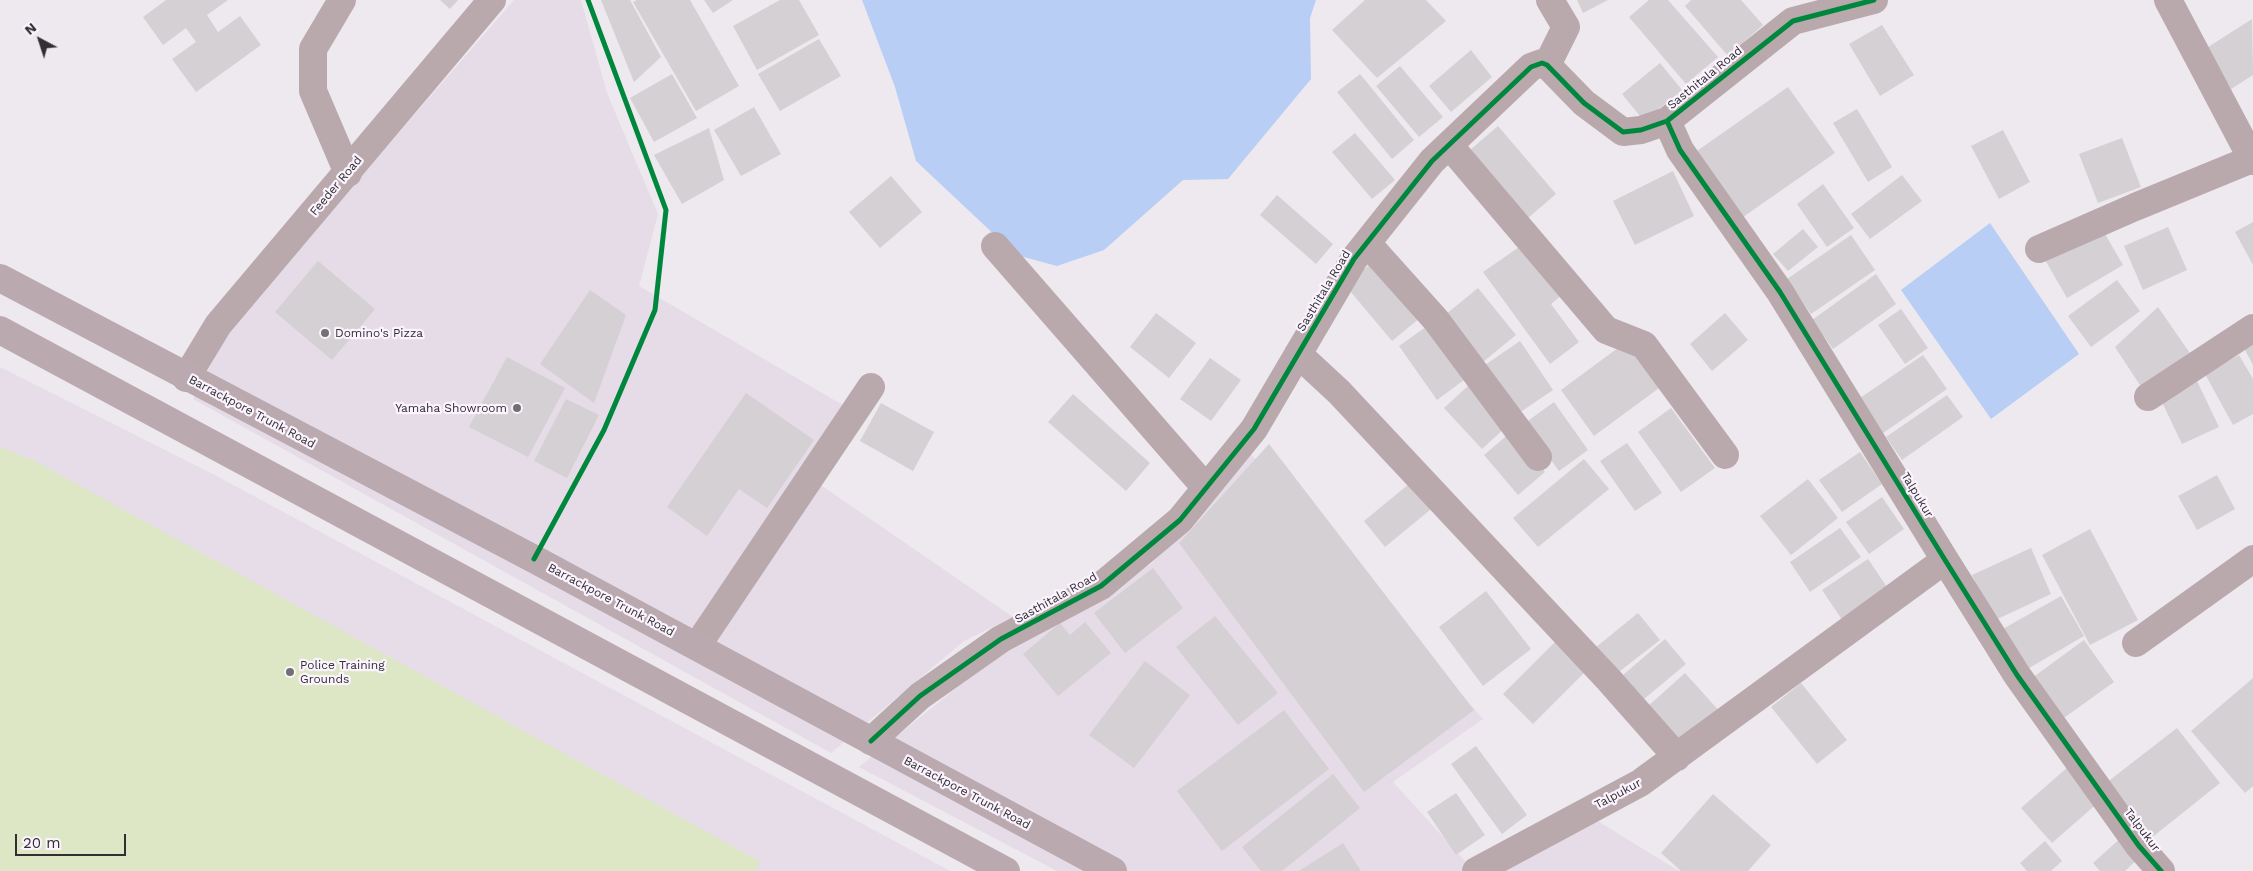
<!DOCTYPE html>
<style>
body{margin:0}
#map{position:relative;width:2253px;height:871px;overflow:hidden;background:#ede9ee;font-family:"Work Sans",sans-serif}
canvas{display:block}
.north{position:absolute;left:15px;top:15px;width:50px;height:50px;-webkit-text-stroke:4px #fbf3fe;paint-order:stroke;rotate:320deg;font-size:14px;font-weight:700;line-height:20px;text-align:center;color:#322f33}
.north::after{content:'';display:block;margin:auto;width:18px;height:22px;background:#322f33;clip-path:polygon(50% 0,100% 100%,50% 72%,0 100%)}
.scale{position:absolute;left:15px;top:834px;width:111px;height:22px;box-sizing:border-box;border:2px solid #322f33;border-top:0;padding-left:6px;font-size:15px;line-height:18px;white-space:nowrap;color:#322f33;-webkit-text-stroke:4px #fbf3fe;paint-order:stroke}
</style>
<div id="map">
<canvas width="2253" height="871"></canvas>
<div class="north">N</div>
<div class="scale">20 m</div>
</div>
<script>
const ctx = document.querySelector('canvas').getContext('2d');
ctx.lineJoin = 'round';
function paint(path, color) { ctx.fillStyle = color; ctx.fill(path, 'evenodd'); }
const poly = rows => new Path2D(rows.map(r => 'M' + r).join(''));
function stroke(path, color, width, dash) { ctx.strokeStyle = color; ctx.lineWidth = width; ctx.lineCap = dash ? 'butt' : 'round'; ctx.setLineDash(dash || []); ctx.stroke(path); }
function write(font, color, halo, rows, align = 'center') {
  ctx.font = font + ' "Work Sans",sans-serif'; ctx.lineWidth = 4.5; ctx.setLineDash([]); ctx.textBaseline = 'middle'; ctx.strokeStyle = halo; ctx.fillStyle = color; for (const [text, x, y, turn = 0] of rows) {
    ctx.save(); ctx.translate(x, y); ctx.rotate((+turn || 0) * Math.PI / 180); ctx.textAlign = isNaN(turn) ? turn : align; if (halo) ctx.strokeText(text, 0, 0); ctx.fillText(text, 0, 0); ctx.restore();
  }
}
paint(poly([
 [514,0,581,0,607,93,658,214,639,286,853,411,812,479,1013,617,964,641,831,753,193,399,231,326],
 [1250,453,1483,719,1393,782,1474,871,1057,871,859,767,1019,637,1151,564],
 [1583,812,1679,871,1480,871]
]), '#e5dce7');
paint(poly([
 [0,367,211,473,950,871,0,871]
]), '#e6dde9');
paint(poly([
 [0,447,35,461,761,862,755,871,0,871]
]), '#dee7c5');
paint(poly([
 [862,0,1316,0,1310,18,1311,79,1228,179,1183,180,1104,250,1057,266,1016,255,916,161,895,87],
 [1990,223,2079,354,1991,419,1901,290]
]), '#b8cef4');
paint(poly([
 [166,0,228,0,207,15,218,32,240,16,261,45,196,92,172,59,196,42,186,28,163,45,143,17],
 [440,0,458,0,450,9],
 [601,0,630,0,661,57,634,82],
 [637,0,690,0,739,86,696,111,633,2],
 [704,0,733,0,713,13],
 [780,0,799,0,819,35,757,70,733,26],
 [1365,0,1426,0,1446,21,1377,78,1332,30],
 [1577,0,1608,0,1583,13],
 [1649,0,1668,0,1718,57,1686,84,1629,17],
 [1691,0,1741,0,1763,25,1728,56,1685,6],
 [2252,19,2253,75,2231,89,2205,49],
 [1882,25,1914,75,1880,96,1849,44],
 [819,39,841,76,780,111,758,74],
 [1471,50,1492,77,1451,112,1429,86],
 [1660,63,1682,90,1644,121,1622,94],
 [1400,66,1443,117,1419,137,1376,86],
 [672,74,697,118,654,142,630,98],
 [1360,74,1414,140,1392,159,1337,92],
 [1788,87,1835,153,1743,217,1697,151],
 [754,107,781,154,741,176,714,130],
 [1857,109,1892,167,1868,182,1833,123],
 [1498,126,1556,194,1521,224,1463,156],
 [709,128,724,180,682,204,654,155],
 [2003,130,2030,182,1999,199,1971,146],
 [1355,133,1395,180,1372,199,1332,152],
 [2122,138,2141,187,2098,203,2079,154],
 [1673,171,1694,216,1635,245,1613,201],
 [1902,175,1922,201,1870,239,1851,214],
 [891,176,922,212,880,248,849,212],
 [1823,184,1854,228,1827,247,1797,204],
 [1277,195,1333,244,1316,264,1260,215],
 [2253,222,2253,265,2235,232],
 [2101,227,2123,265,2067,298,2045,260],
 [2168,227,2187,270,2143,290,2124,246],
 [1803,229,1818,247,1788,271,1773,254],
 [1851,235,1875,270,1811,314,1787,279],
 [1525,243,1563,294,1551,304,1579,342,1550,364,1483,272],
 [318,261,375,309,332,360,275,312],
 [1374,261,1421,317,1392,341,1345,285],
 [1876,274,1896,304,1833,349,1812,320],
 [2117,280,2140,311,2091,347,2068,316],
 [1478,288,1516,335,1483,362,1445,315],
 [590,290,626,315,594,403,540,364],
 [2158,307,2196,362,2147,396,2115,347],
 [1901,309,1928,348,1905,364,1878,325],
 [1156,313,1196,343,1169,378,1130,347],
 [1725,313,1748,340,1712,371,1690,344],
 [1430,324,1468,377,1437,400,1399,346],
 [1520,341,1553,390,1516,415,1482,367],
 [1626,342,1659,388,1594,436,1561,390],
 [2253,344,2253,365,2244,348],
 [1923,355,1947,389,1883,433,1860,398],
 [2239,355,2253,379,2253,414,2233,425,2205,374],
 [507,357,565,388,528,457,469,427],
 [1210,358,1241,380,1211,421,1180,399],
 [2197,381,2219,427,2182,444,2160,398],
 [1469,385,1506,427,1482,449,1444,408],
 [746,393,814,440,767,508,739,489,707,536,667,507],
 [1073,394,1150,463,1126,491,1048,422],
 [1947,395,1963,417,1902,460,1886,437],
 [566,399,599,415,567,478,534,461],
 [1554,402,1588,450,1559,471,1525,423],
 [881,403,934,432,913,471,860,441],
 [1671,408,1715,468,1681,492,1638,432],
 [1511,432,1545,472,1518,495,1484,455],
 [1627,443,1662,493,1635,511,1600,461],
 [1269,444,1474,710,1364,792,1179,543],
 [1860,452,1882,484,1842,512,1819,480],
 [1584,459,1609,489,1538,547,1513,518],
 [2217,475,2235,509,2197,530,2178,496],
 [1415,479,1436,505,1385,547,1364,521],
 [1808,479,1838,518,1791,555,1760,516],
 [1882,497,1904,529,1869,554,1846,522],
 [1840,528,1861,557,1810,592,1790,562],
 [2090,529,2138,620,2090,645,2042,555],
 [2031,548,2051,594,1993,621,1972,575],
 [1868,559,1893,596,1847,627,1822,590],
 [1153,568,1183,608,1125,653,1094,613],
 [1486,591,1531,649,1483,686,1439,627],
 [2061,596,2084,636,2024,671,2001,630],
 [1638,613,1660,640,1611,678,1590,652],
 [1215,616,1278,693,1238,725,1176,647],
 [1085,622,1111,653,1058,696,1023,654,1060,623,1070,635],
 [1559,638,1589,668,1533,724,1503,694],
 [1665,639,1686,664,1644,699,1623,675],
 [2084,640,2114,682,2061,720,2032,678],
 [1145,661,1190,695,1134,768,1089,735],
 [1685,673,1721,713,1683,748,1647,707],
 [2253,678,2253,786,2245,793,2191,731],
 [1801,683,1847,740,1817,764,1771,707],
 [1284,710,1329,769,1222,851,1177,791],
 [2177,728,2220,783,2150,839,2106,783],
 [1476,746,1527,815,1502,834,1451,764],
 [2069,766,2100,801,2052,843,2021,808],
 [1333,774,1360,808,1282,871,1261,871,1242,847],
 [1456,793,1485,835,1456,855,1427,812],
 [1713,794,1771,845,1748,871,1681,871,1661,853],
 [2124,835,2142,855,2125,871,2100,871,2093,863],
 [2045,841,2062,861,2051,871,2027,871,2020,863],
 [1343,843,1361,871,1299,871]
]), '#d4d0d4');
stroke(poly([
 [342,0,313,49,313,91,348,173],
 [2168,0,2253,161],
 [1547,65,1566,27,1550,0],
 [1667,121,1680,150,1780,292,1945,560,2017,675,2139,846,2161,871],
 [1449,145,1606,330,1644,345,1725,455],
 [1367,243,1436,320,1538,457],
 [995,246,1206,488],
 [2039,249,2135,207,2252,159],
 [1298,354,1339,392,1609,680,1677,757],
 [186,378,218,325,492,0],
 [2148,397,2253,328],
 [2136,643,2253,559],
 [697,646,871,387],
 [871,741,920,696,1001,639,1101,586,1180,520,1254,429,1354,259,1432,161,1531,67,1542,63,1547,65,1584,103,1623,132,1641,130,1667,121,1793,21,1874,0],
 [1476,871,1640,783,1945,560]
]), '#b9a9ad', 28);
stroke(poly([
 [0,278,534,559,1113,871],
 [0,330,1006,871]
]), '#baa9ae', 28);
stroke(poly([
 [1667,121,1680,150,1780,292,1945,560,2017,675,2139,846,2161,871],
 [534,559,604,430,655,310,666,210,588,0],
 [871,741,920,696,1001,639,1101,586,1180,520,1254,429,1354,259,1432,161,1531,67,1542,63,1547,65,1584,103,1623,132,1641,130,1667,121,1793,21,1874,0]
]), '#00873e', 5);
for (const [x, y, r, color] of [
 [325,333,5,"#737074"],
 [517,408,5,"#737074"],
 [290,672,5,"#737074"]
]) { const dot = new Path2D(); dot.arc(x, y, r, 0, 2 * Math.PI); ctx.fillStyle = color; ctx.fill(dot); stroke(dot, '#fbf3fe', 2); }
write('12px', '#322f33', '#fbf3fe', [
 ["Sasthitala Road",1705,78,-39],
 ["Feeder Road",336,186,-50],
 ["Sasthitala Road",1324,291,-59],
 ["Barrackpore Trunk Road",252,412,28],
 ["Talpukur",1917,495,59],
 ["Sasthitala Road",1056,598,-29],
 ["Barrackpore Trunk Road",611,600,28],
 ["Barrackpore Trunk Road",967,793,28],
 ["Talpukur",1618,794,-28],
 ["Talpukur",2142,830,53]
]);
write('12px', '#322f33', '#fbf3fe', [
 ["Domino's Pizza",335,333],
 ["Yamaha Showroom",507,408,"right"],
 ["Police Training",300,665],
 ["Grounds",300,679]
], 'left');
</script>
